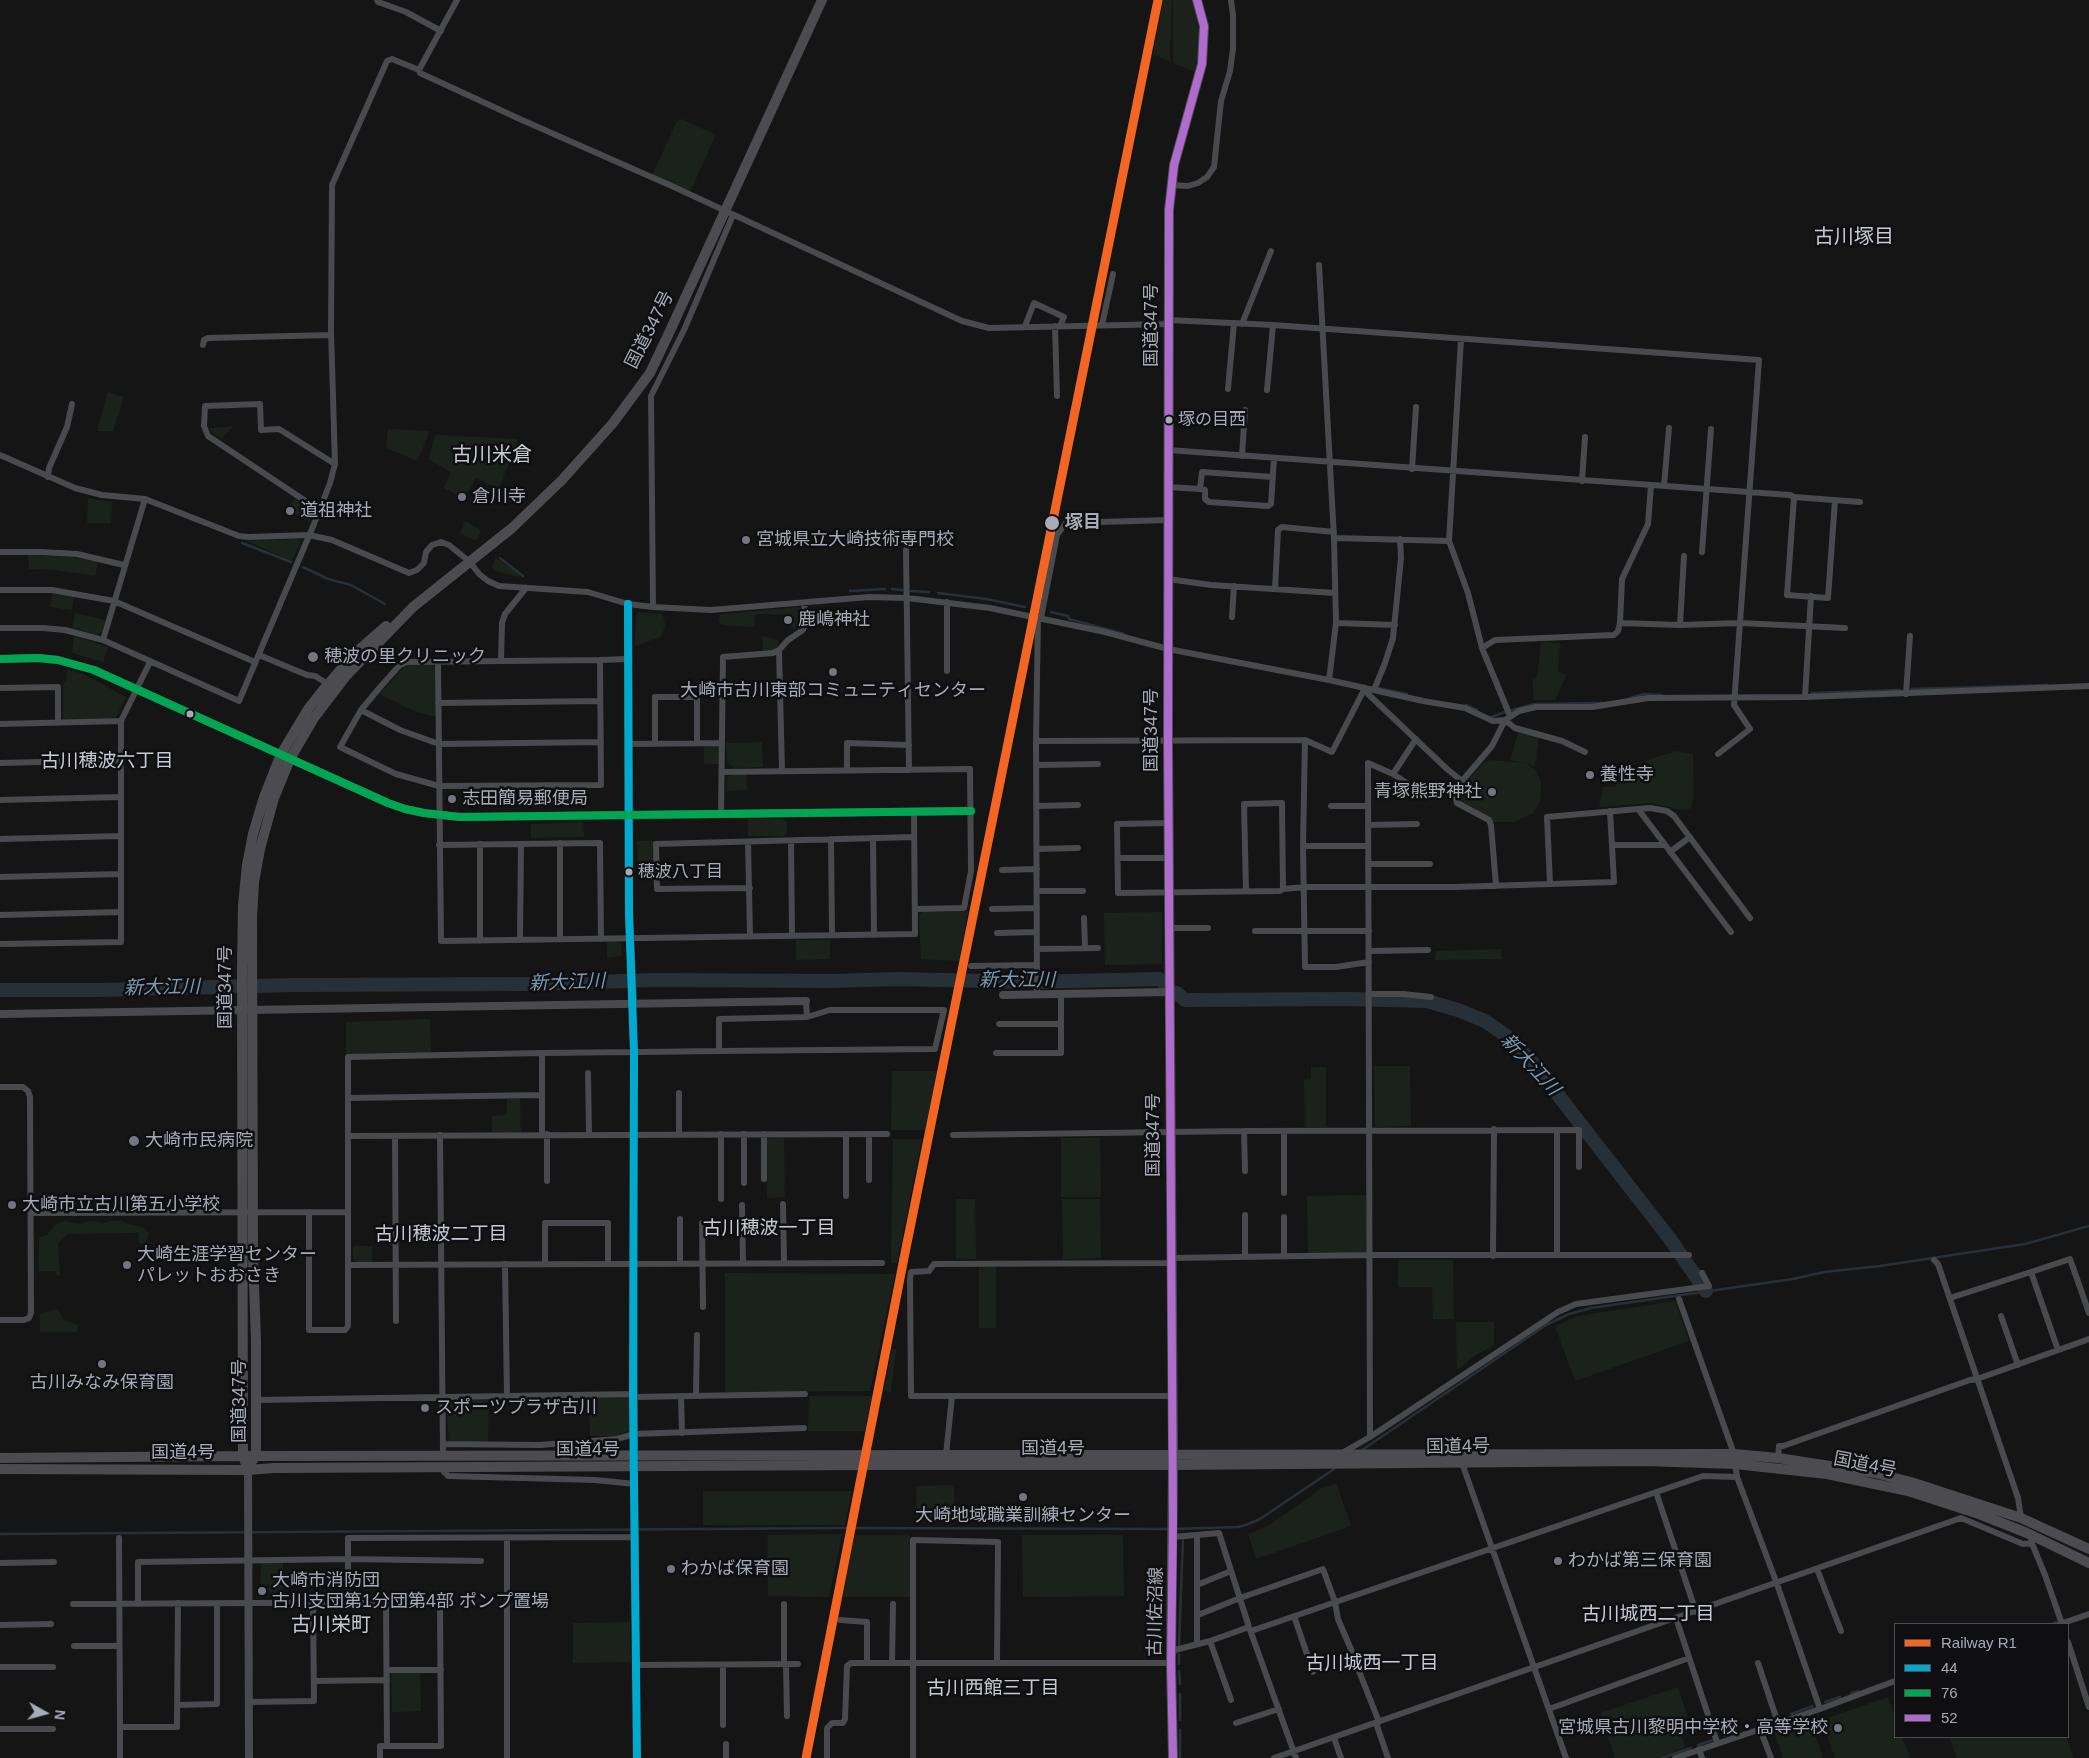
<!DOCTYPE html>
<meta charset="utf-8">
<style>
body{margin:0}
#map{position:relative;width:2089px;height:1758px;overflow:hidden;background:#151515;font-family:Helvetica,sans-serif}
canvas{display:block}
.legend{position:absolute;left:1894px;top:1623px;width:175px;height:115px;box-sizing:border-box;background:#0f0f11;border:1px solid #4b4d53;margin:0;padding:6px 9px;list-style:none;font-size:15px;color:#a6abb6}
.legend li{display:flex;align-items:center;gap:10px;height:25px}
.legend b{width:25px;border:1px solid #4b4d53}
.north{position:absolute;left:20px;top:1688px;width:50px;height:50px;-webkit-text-stroke:4px #0f0f11;paint-order:stroke;rotate:97deg;font-size:14px;font-weight:700;line-height:20px;text-align:center;color:#a6abb6}
.north::after{content:'';display:block;margin:auto;width:18px;height:22px;background:#a6abb6;clip-path:polygon(50% 0,100% 100%,50% 72%,0 100%)}
</style>
<div id="map">
<canvas width="2089" height="1758"></canvas>
<ul class="legend">
<li><b style="height:6px;background:#f26522"></b>Railway R1</li>
<li><b style="height:6px;background:#00a9ce"></b>44</li>
<li><b style="height:6px;background:#00a651"></b>76</li>
<li><b style="height:6px;background:#b06ccc"></b>52</li>
</ul>
<div class="north">N</div>
</div>
<script>
const ctx = document.querySelector('canvas').getContext('2d');
ctx.lineJoin = 'round';
function paint(path, color) { ctx.fillStyle = color; ctx.fill(path, 'evenodd'); }
const poly = rows => new Path2D(rows.map(r => 'M' + r).join(''));
function stroke(path, color, width, dash) { ctx.strokeStyle = color; ctx.lineWidth = width; ctx.lineCap = dash ? 'butt' : 'round'; ctx.setLineDash(dash || []); ctx.stroke(path); }
function write(font, color, halo, rows, align = 'center') {
  ctx.font = font + ' Helvetica,"Noto Sans JP",sans-serif'; ctx.lineWidth = 5; ctx.setLineDash([]); ctx.textBaseline = 'middle'; ctx.strokeStyle = halo; ctx.fillStyle = color; for (const [text, x, y, turn = 0] of rows) {
    ctx.save(); ctx.translate(x, y); ctx.rotate((+turn || 0) * Math.PI / 180); ctx.textAlign = isNaN(turn) ? turn : align; if (halo) ctx.strokeText(text, 0, 0); ctx.fillText(text, 0, 0); ctx.restore();
  }
}
paint(poly([
 [1163,0,1172,0,1170,62,1153,54],
 [1173,0,1192,0,1195,6,1200,42,1195,72,1173,63],
 [682,119,716,135,690,192,652,175,677,121],
 [108,392,124,397,113,431,97,431],
 [233,426,222,439,212,432,209,428],
 [388,429,430,431,417,461,386,448],
 [436,435,518,439,499,489,476,478,464,499,444,488,451,472,428,459],
 [88,498,112,502,111,523,87,523],
 [295,498,315,512,310,522,287,509],
 [465,521,481,530,477,539,473,540,460,533],
 [298,539,300,542,292,561,246,541],
 [28,555,73,557,98,562,95,576,56,570,29,569],
 [496,558,520,575,519,577,495,571,492,567],
 [52,594,74,596,72,610,50,607],
 [798,607,801,608,802,617,800,625,794,630,791,627,792,617,789,615,758,614,755,616,754,626,751,627,722,625,719,621,720,615,722,614],
 [638,612,662,614,666,626,660,637,635,646,636,615],
 [75,613,105,620,102,632,96,635,72,628],
 [74,636,108,647,103,662,72,653],
 [763,636,778,640,778,646,774,651,763,650],
 [1541,642,1560,643,1558,671,1566,675,1555,700,1534,700,1532,678,1537,677],
 [431,663,436,667,437,717,416,712,379,694,406,665],
 [67,669,86,675,126,697,116,718,63,719,63,684,66,681],
 [1519,730,1539,736,1535,767,1525,762,1537,771,1541,783,1540,801,1533,813,1515,822,1493,822,1485,814,1467,807,1460,801,1458,795,1460,789,1484,762,1490,760,1524,763,1510,760],
 [762,742,763,767,734,768,727,762,726,743],
 [704,745,717,745,720,749,719,764,704,764],
 [1676,751,1693,754,1694,796,1690,809,1681,810,1652,803,1599,807,1603,787,1615,787,1620,774,1648,760],
 [746,774,747,790,727,791,727,778,731,775],
 [476,789,492,789,493,805,477,806],
 [748,819,783,819,787,822,787,832,784,836,748,836],
 [583,822,584,837,531,838,531,824],
 [637,841,654,841,655,874,638,874],
 [968,911,959,961,921,959,919,917,923,912],
 [1162,912,1162,964,1105,965,1104,913],
 [796,940,830,940,830,959,796,960],
 [607,941,619,941,621,944,622,956,607,958],
 [1501,949,1502,959,1435,960,1436,951],
 [430,1019,431,1053,346,1055,346,1022],
 [1374,1066,1410,1066,1411,1126,1375,1127],
 [1311,1067,1326,1067,1326,1127,1305,1127,1304,1080,1311,1079],
 [892,1071,937,1071,925,1130,891,1130],
 [520,1098,521,1132,492,1132,492,1116,507,1115,507,1099],
 [784,1138,785,1197,767,1198,766,1139],
 [1061,1138,1100,1138,1101,1197,1061,1197],
 [893,1139,922,1139,897,1263,891,1263],
 [1366,1195,1367,1252,1308,1253,1307,1196],
 [956,1199,975,1199,976,1259,956,1259],
 [1062,1199,1100,1199,1101,1258,1063,1259],
 [121,1220,127,1224,144,1227,149,1234,145,1244,143,1245,139,1243,138,1233,68,1234,58,1243,60,1275,57,1276,54,1271,39,1271,39,1238,47,1235,56,1224,65,1221,79,1224,89,1221,105,1223,110,1221],
 [353,1246,372,1246,372,1263,357,1263,353,1259],
 [1398,1260,1453,1260,1454,1319,1433,1319,1432,1287,1398,1287],
 [979,1267,996,1267,996,1328,979,1328],
 [725,1273,895,1274,870,1391,725,1392],
 [1675,1301,1689,1341,1575,1381,1555,1326,1577,1316],
 [58,1309,64,1320,77,1325,77,1332,40,1332,40,1313],
 [1456,1322,1494,1322,1494,1345,1476,1355,1457,1370],
 [892,1349,896,1349,891,1392,884,1391],
 [630,1396,630,1430,616,1436,590,1436,589,1397],
 [809,1396,872,1396,865,1431,808,1431],
 [446,1400,489,1400,488,1441,449,1442],
 [1335,1484,1337,1485,1351,1526,1256,1559,1248,1534,1268,1526,1322,1488],
 [954,1485,955,1519,917,1519,916,1486],
 [703,1491,852,1491,845,1525,703,1525],
 [842,1534,829,1597,768,1596,767,1535],
 [855,1535,910,1535,911,1597,841,1597],
 [1022,1535,1123,1535,1124,1596,1023,1597],
 [283,1562,283,1595,269,1594,269,1584,260,1584,261,1563],
 [630,1622,631,1662,573,1663,573,1623],
 [420,1672,421,1711,392,1712,391,1673],
 [1678,1687,1690,1725,1680,1728,1685,1748,1658,1758,1615,1758,1600,1713],
 [1888,1697,1895,1717,1895,1737,1902,1737,1910,1758,1835,1758,1822,1720],
 [1810,1719,1823,1758,1783,1758,1774,1732],
 [1949,1737,2066,1737,2074,1758,1957,1758]
]), '#1b221c');
stroke(poly([
 [242,543,291,562],
 [500,558,523,576],
 [303,567,328,579,351,585,385,604],
 [892,589,903,590],
 [850,591,885,589],
 [911,591,929,592],
 [938,593,986,599,1025,607],
 [1051,612,1068,616,1069,619,1124,634],
 [1378,688,1407,694],
 [1911,689,2047,685],
 [1812,693,1900,690],
 [1630,698,1644,694,1661,695],
 [1466,705,1477,710],
 [1512,710,1534,704,1602,703],
 [1491,717,1505,712],
 [1362,1450,1546,1325,1569,1314,1591,1308,1793,1279,1824,1272,1880,1266,2025,1244,2089,1226],
 [1175,1529,1238,1527,1246,1525,1260,1519,1337,1467],
 [0,1534,845,1528,1169,1529],
 [2052,1624,2057,1622],
 [1179,1646,1183,1538],
 [1179,1654,1179,1664],
 [1179,1671,1180,1684],
 [1851,1693,1858,1691],
 [1180,1694,1180,1720],
 [1825,1702,1840,1697],
 [1791,1714,1813,1706],
 [1180,1730,1180,1758],
 [1724,1736,1738,1732],
 [1698,1745,1713,1740],
 [1662,1758,1691,1748]
]), '#283037', 2.5);
stroke(poly([
 [0,990,99,990,294,985,537,984,653,980,832,981,899,979,1030,982,1159,979,1163,982],
 [1177,993,1185,1000,1348,999,1427,1001,1458,1010,1485,1021,1508,1037,1534,1064,1670,1239,1706,1291]
]), '#283037', 14);
stroke(poly([
 [377,0,378,2,406,12,441,31],
 [419,70,420,73,522,120,674,187,962,321,989,328,1168,324],
 [1171,185,1188,186,1198,183,1207,177,1214,167,1221,101,1230,71,1233,49,1233,15,1231,0],
 [1319,265,1334,538,1336,623,1329,680],
 [1168,320,1273,325,1759,360,1734,705,1750,729,1718,754],
 [1242,324,1271,251],
 [1102,325,1113,274],
 [1025,326,1034,303,1064,317,1060,326],
 [1055,326,1057,396],
 [1461,339,1449,541,1468,593,1482,648,1510,716],
 [203,345,204,340,208,338,331,335],
 [1228,389,1234,323],
 [1267,390,1273,325],
 [1168,450,1790,495,1794,497,1860,502],
 [0,455,75,488,102,495,145,499,239,536,249,537,309,535,332,540,409,573,417,570,424,563,426,552,432,545,441,542,449,545,470,562,479,574,488,581,499,586,588,592,628,604,653,607,711,610,869,597,907,598,990,608,1105,632,1168,649,1329,680,1423,701,1465,708,1493,721,1505,720,1519,711,1536,707,1592,707,1648,698,1805,697,2089,686],
 [1242,456,1245,410],
 [1412,469,1416,407],
 [48,477,49,468,67,427,72,404],
 [1582,481,1585,437],
 [1664,486,1669,428],
 [1168,487,1200,489,1202,472,1273,477],
 [1200,489,1205,490,1205,499,1209,502,1268,506,1271,504,1274,458],
 [1794,497,1787,595,1828,598,1835,500],
 [319,510,208,436,204,426,205,406,260,404,261,430,279,429,335,464],
 [1334,538,1449,541],
 [906,550,909,770],
 [0,552,41,552,77,554,124,565],
 [1702,552,1711,429],
 [1168,579,1211,585,1335,593],
 [1275,589,1278,530,1282,527,1334,532],
 [0,590,52,590,114,601,255,662],
 [653,607,651,396,684,330,733,215],
 [1232,617,1234,586],
 [1041,618,1057,535,1066,523,1168,520],
 [1336,623,1395,625],
 [1620,623,1622,579,1648,524,1651,485],
 [1680,625,1684,556],
 [0,628,43,628,65,630,103,640,239,701,314,524,330,483,335,464,331,330,332,185,387,61,392,59,419,70,457,0],
 [103,640,145,499],
 [1482,648,1495,640,1614,635,1618,631,1620,623,1680,625,1740,623,1845,628],
 [779,650,782,771],
 [259,655,307,675,315,676,328,684],
 [600,660,601,785,439,786,396,774,340,747,361,710,381,686,399,666,406,662,600,660],
 [600,660,627,659],
 [501,661,502,623,505,614,526,588],
 [438,662,441,941,915,934,914,811],
 [947,671,947,602],
 [0,688,58,687,58,723],
 [1365,688,1368,694,1447,769,1462,781,1457,787,1455,794,1457,803,1489,820,1491,825,1496,886],
 [1374,690,1385,663,1393,638,1401,558,1400,539],
 [1906,694,1910,636],
 [1805,697,1811,596],
 [438,703,600,701],
 [361,710,400,730,439,744,601,742],
 [0,724,121,721],
 [1305,740,1303,846,1305,967,1336,967,1369,962],
 [1036,741,1038,618],
 [628,744,722,743],
 [655,744,655,697,697,697,697,743],
 [0,763,120,760],
 [1036,765,1098,764],
 [847,771,847,743,909,745],
 [722,772,970,769,971,871,964,908,915,909],
 [1393,774,1416,739],
 [1462,781,1492,746,1505,720,1515,728,1562,741,1585,752],
 [0,800,120,797],
 [1037,806,1078,805],
 [1331,806,1368,806],
 [1638,809,1650,808,1667,811,1674,816,1750,918],
 [721,813,723,657,773,653,779,650,788,640,803,630,806,619,804,603],
 [1169,823,1117,824,1118,893,1280,891,1283,889,1304,887,1455,887,1614,882,1610,811],
 [1368,825,1417,824],
 [873,838,874,935],
 [0,839,121,836],
 [831,839,832,935],
 [791,841,792,936],
 [748,842,750,936],
 [560,843,560,939],
 [480,844,480,941],
 [439,845,600,843,601,939],
 [1613,845,1665,845],
 [1303,846,1368,846],
 [1037,849,1078,848],
 [1670,852,1690,837],
 [1118,858,1169,858],
 [1368,864,1430,864],
 [1002,870,1037,869],
 [0,877,121,874],
 [1550,884,1547,817,1638,809,1731,932],
 [750,888,657,889,656,844,914,837],
 [1037,891,1083,891],
 [1246,891,1244,804,1282,803,1283,889],
 [992,909,1037,908],
 [0,915,121,912],
 [1084,918,1085,948],
 [1169,928,1208,928],
 [1255,931,1369,931],
 [997,933,1037,932],
 [520,940,521,844],
 [0,944,121,942,121,721,150,662],
 [1037,949,1098,948],
 [1369,951,1428,950],
 [971,966,1037,965],
 [1037,994,1036,741,1305,740,1332,752,1365,688],
 [1369,994,1403,994,1431,997],
 [806,1001,807,1017],
 [633,1003,635,1448],
 [999,1024,1061,1024],
 [542,1053,542,1134],
 [996,1053,1061,1053,1061,994],
 [588,1073,589,1134],
 [0,1087,23,1087,28,1091,30,1097,31,1313,29,1318,24,1320,0,1320],
 [679,1093,679,1134],
 [348,1098,542,1095],
 [721,1134,721,1199],
 [744,1134,744,1183],
 [846,1134,846,1196],
 [869,1134,869,1180],
 [440,1135,443,1456],
 [953,1135,1244,1131],
 [348,1136,887,1134],
 [395,1136,396,1321],
 [1245,1171,1244,1131,1579,1130,1579,1167],
 [764,1179,764,1134],
 [547,1181,547,1134],
 [1284,1193,1284,1131],
 [783,1204,784,1263],
 [742,1205,743,1263],
 [309,1212,309,1330,345,1330,348,1326,348,1057,542,1053,634,1052,642,1052,719,1051,935,1049,944,1010,830,1010,807,1017,719,1019,719,1051],
 [31,1213,348,1212],
 [1245,1215,1245,1256],
 [680,1219,680,1263],
 [702,1223,703,1307],
 [1557,1255,1557,1130],
 [1284,1256,1284,1217],
 [1493,1256,1494,1129],
 [1171,1258,1370,1255,1689,1255],
 [1934,1260,1938,1264,2018,1498,2021,1518],
 [505,1264,507,1396],
 [545,1264,545,1223,608,1223,608,1263],
 [348,1265,882,1263],
 [1950,1298,2031,1272],
 [1679,1299,1734,1454,1737,1477,1777,1584,1820,1709],
 [2001,1316,2018,1365],
 [2058,1350,2031,1272,2070,1259,2089,1313],
 [681,1396,682,1433],
 [696,1396,697,1335],
 [1172,1396,911,1396,910,1279,911,1272,929,1271,934,1264,1172,1263],
 [633,1397,805,1394],
 [256,1400,634,1394],
 [1370,1437,1558,1312,1576,1304,1709,1286,1702,1273],
 [443,1444,540,1445,617,1439,634,1434,804,1428],
 [1342,1453,1370,1437,1368,763,1393,774,1419,791],
 [946,1455,952,1396],
 [1778,1458,1779,1446,1783,1446,1970,1380,1977,1379,2089,1339],
 [1462,1463,1566,1758],
 [443,1466,444,1472,448,1476,595,1480,635,1484],
 [635,1474,637,1758],
 [1656,1492,1696,1612],
 [1173,1537,1219,1533,1249,1627,1296,1758],
 [119,1538,120,1727],
 [507,1538,507,1758],
 [2031,1541,2045,1575,2062,1624],
 [0,1563,54,1562],
 [1817,1569,1841,1631],
 [1197,1585,1231,1571],
 [386,1602,387,1746],
 [348,1603,348,1538,635,1537],
 [73,1604,440,1602,441,1746,380,1746,380,1758],
 [138,1604,138,1562,348,1559,481,1561],
 [784,1604,784,1664],
 [1198,1615,1240,1598,1323,1569,1335,1602,1338,1619,1356,1661],
 [1294,1616,1313,1672],
 [1676,1618,1717,1742],
 [840,1620,867,1622,867,1663],
 [2060,1624,2089,1614],
 [0,1625,51,1624],
 [1251,1631,1703,1476,1737,1477],
 [1210,1641,1231,1700],
 [2068,1642,2089,1707],
 [1197,1644,1197,1535],
 [74,1646,119,1646],
 [1171,1651,1210,1641,1249,1627],
 [892,1663,893,1604],
 [1758,1663,1778,1723],
 [786,1664,787,1716],
 [636,1665,798,1664],
 [723,1665,723,1725],
 [1357,1666,1379,1722],
 [0,1667,53,1667],
 [387,1670,441,1670],
 [314,1681,387,1680],
 [249,1702,314,1701,313,1603],
 [177,1705,217,1704,217,1603],
 [1549,1709,1689,1658],
 [1236,1723,1279,1709],
 [1376,1723,1388,1758],
 [0,1729,53,1729],
 [1760,1729,1771,1758],
 [1334,1738,1341,1758],
 [726,1744,726,1758],
 [1699,1749,1702,1758],
 [120,1758,120,1727,177,1727,178,1603],
 [827,1758,827,1728,832,1723,843,1723,845,1719,847,1666,851,1663,1171,1663],
 [913,1758,913,1540,998,1542,997,1662],
 [1274,1758,1961,1518,2023,1544,2032,1543],
 [1675,1758,1820,1709,1895,1681]
]), '#494a4e', 6);
stroke(poly([
 [628,604,629,914,633,1003],
 [0,659,38,658,58,660,94,670,388,803,405,809,424,813,460,817,971,811],
 [1003,995,1169,992],
 [0,1014,806,1001],
 [248,1470,249,1758]
]), '#494a4e', 8);
stroke(poly([
 [1173,1465,1171,1663,1173,1758]
]), '#4b4d50', 10);
stroke(poly([
 [0,1458,243,1456,1734,1454,1778,1458,1830,1466,1875,1473,1911,1482,2021,1518,2089,1549],
 [1173,1459,1168,742,1169,210,1174,165,1202,64,1204,26,1197,0],
 [253,1460,256,1456,256,1341,253,1256,252,918,254,882,260,849,274,798,290,759,314,718,346,676,413,607,512,528,562,480,613,423,650,373,669,333,822,0],
 [0,1469,248,1470,274,1468,875,1465,1173,1465,1645,1461,1735,1464,1827,1474,1908,1491,1979,1514,2027,1533,2089,1563],
 [248,1470,243,1456,242,969,243,905,247,865,253,834,264,797,281,754,308,709,323,690,354,654,386,626]
]), '#4c4c50', 10);
stroke(poly([
 [628,604,629,914,634,1052,633,1397,637,1758]
]), '#00a9ce', 8);
stroke(poly([
 [0,659,38,658,58,660,94,670,388,803,405,809,424,813,460,817,971,811]
]), '#00a651', 8);
stroke(poly([
 [1173,1758,1171,1663,1173,1522,1168,742,1169,210,1174,165,1202,64,1204,26,1197,0]
]), '#b06ccc', 8);
stroke(poly([
 [806,1758,905,1253,1158,0]
]), '#f26522', 9);
for (const [x, y, r, color] of [
 [1169,420,4.5,"#a6abb6"],
 [462,497,5,"#73767e"],
 [290,511,5,"#73767e"],
 [1052,523,8,"#a6abb6"],
 [746,540,5,"#73767e"],
 [788,620,5,"#73767e"],
 [313,657,6,"#73767e"],
 [833,672,5,"#73767e"],
 [190,714,4.5,"#a6abb6"],
 [1590,775,5,"#73767e"],
 [1492,792,5,"#73767e"],
 [452,799,5,"#73767e"],
 [629,872,4.5,"#a6abb6"],
 [134,1141,6,"#73767e"],
 [12,1205,5,"#73767e"],
 [127,1265,5,"#73767e"],
 [102,1364,5,"#73767e"],
 [425,1408,5,"#73767e"],
 [1023,1497,5,"#73767e"],
 [1558,1561,5,"#73767e"],
 [671,1569,5,"#73767e"],
 [262,1591,5,"#73767e"],
 [1838,1728,5,"#73767e"]
]) { const dot = new Path2D(); dot.arc(x, y, r, 0, 2 * Math.PI); ctx.fillStyle = color; ctx.fill(dot); stroke(dot, '#0f0f11', 2); }
write('17px', '#a6abb6', '#0f0f11', [
 ["塚の目西",1178,420],
 ["穂波八丁目",638,872]
], 'left');
write('18px', '#a6abb6', '#0f0f11', [
 ["国道347号",1152,325,-90],
 ["国道347号",650,330,-63],
 ["国道347号",1152,730,-90],
 ["国道347号",226,987,-90],
 ["国道347号",1154,1135,-90],
 ["国道347号",240,1401,-90],
 ["国道4号",1458,1447,-1],
 ["国道4号",1053,1449],
 ["国道4号",588,1450],
 ["国道4号",183,1453],
 ["国道4号",1865,1465,11],
 ["古川佐沼線",1156,1612,-89]
]);
write('18px', '#a6abb6', '#0f0f11', [
 ["倉川寺",472,497],
 ["道祖神社",300,511],
 ["宮城県立大崎技術専門校",756,540],
 ["鹿嶋神社",798,620],
 ["穂波の里クリニック",324,657],
 ["大崎市古川東部コミュニティセンター",833,691,"center"],
 ["養性寺",1600,775],
 ["青塚熊野神社",1482,792,"right"],
 ["志田簡易郵便局",462,799],
 ["大崎市民病院",145,1141],
 ["大崎市立古川第五小学校",22,1205],
 ["大崎生涯学習センター",137,1255],
 ["パレットおおさき",137,1276],
 ["古川みなみ保育園",102,1383,"center"],
 ["スポーツプラザ古川",435,1408],
 ["大崎地域職業訓練センター",1023,1516,"center"],
 ["わかば第三保育園",1568,1561],
 ["わかば保育園",681,1569],
 ["大崎市消防団",272,1581],
 ["古川支団第1分団第4部 ポンプ置場",272,1602],
 ["宮城県古川黎明中学校・高等学校",1828,1728,"right"]
], 'left');
write('bold 18px', '#a6abb6', '#0f0f11', [
 ["塚目",1065,523]
], 'left');
write('19px', '#c7cad2', '#0f0f11', [
 ["古川穂波六丁目",107,762],
 ["古川穂波一丁目",769,1229],
 ["古川穂波二丁目",441,1235],
 ["古川城西二丁目",1648,1615],
 ["古川城西一丁目",1372,1664],
 ["古川西館三丁目",993,1689]
]);
write('italic 19px', '#7d99b1', '#0f0f11', [
 ["新大江川",1017,981],
 ["新大江川",567,983,-2],
 ["新大江川",162,988,-1],
 ["新大江川",1530,1065,47]
]);
write('20px', '#c7cad2', '#0f0f11', [
 ["古川塚目",1854,237],
 ["古川米倉",492,455],
 ["古川栄町",331,1625]
]);
</script>
